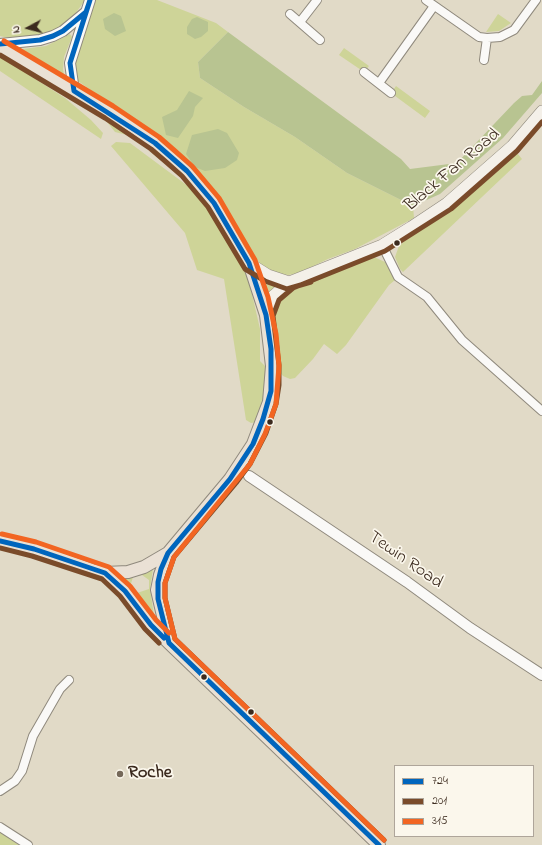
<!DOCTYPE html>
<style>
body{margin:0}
#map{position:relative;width:542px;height:845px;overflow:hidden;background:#e1dac7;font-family:"Indie Flower",sans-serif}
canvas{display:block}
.legend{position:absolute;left:394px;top:765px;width:140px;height:72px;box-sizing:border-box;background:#fbf7ec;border:1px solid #aea59a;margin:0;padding:5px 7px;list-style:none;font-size:12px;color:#3b2a1e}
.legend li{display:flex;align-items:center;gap:8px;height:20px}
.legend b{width:20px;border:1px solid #aea59a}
.north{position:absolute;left:8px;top:8px;width:40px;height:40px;-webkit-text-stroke:3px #fbf7ec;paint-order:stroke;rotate:263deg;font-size:11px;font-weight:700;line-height:16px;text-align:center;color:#3b2a1e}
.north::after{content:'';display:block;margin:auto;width:14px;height:18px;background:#3b2a1e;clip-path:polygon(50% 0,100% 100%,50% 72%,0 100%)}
</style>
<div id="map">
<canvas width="542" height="845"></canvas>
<ul class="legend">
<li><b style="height:5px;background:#0065bd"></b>724</li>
<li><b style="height:5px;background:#7a4b2a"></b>201</li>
<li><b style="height:5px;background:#f26522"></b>315</li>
</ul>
<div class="north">N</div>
</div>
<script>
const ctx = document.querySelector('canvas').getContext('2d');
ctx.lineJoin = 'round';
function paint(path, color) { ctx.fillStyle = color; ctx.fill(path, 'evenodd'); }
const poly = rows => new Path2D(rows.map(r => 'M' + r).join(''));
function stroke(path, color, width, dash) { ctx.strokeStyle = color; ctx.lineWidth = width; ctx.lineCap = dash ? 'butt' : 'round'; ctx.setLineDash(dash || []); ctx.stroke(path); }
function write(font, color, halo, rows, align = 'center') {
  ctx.font = font + ' "Indie Flower",sans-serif'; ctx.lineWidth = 3.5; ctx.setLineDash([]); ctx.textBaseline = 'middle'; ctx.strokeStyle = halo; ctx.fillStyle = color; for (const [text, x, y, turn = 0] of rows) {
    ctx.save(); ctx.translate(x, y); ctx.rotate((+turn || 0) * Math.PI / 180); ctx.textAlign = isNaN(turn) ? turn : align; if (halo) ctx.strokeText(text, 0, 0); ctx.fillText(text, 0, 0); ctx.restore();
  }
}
paint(poly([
 [0,0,85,0,73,17,52,33,13,39,0,36],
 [96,0,157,0,216,23,228,32,198,62,200,78,244,107,295,137,347,173,413,206,414,218,355,249,328,259,299,273,288,275,280,274,262,267,224,209,202,180,180,157,147,130,78,81,74,75,73,59],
 [498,14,511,23,499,31,486,32],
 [70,34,72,37,64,57,63,69,64,75,63,77,22,53,23,49,46,46],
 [344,48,369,66,364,72,339,55],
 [0,53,15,61,29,75,65,98,91,120,103,133,101,139,0,71],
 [396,86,430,111,425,118,391,93],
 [90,106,133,132,172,166,131,136,115,132,107,122,89,109],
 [116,142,130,143,200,195,226,230,249,281,260,329,260,361,266,367,267,373,263,403,257,422,251,423,246,420,224,279,197,270,185,233,111,146],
 [513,148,522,159,403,272,400,269,395,257,399,246],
 [374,257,385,262,395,280,389,285,346,345,337,354,324,344,313,359,295,378,290,379,283,376,278,370,273,315,274,304,281,293,299,284],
 [263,277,277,283,278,286,268,295,266,295,260,279],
 [153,569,150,589,155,622,138,598,120,578],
 [142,575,149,580,149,589,137,593,130,587,133,577],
 [0,833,2,833,19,845,0,845]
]), '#ced498');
paint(poly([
 [114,13,121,16,126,31,115,36,105,29,103,19],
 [197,17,208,22,208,31,201,37,195,39,187,34,187,27,192,19],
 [228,32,401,159,410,169,457,163,514,103,522,96,532,95,542,81,542,93,503,138,440,194,413,206,347,173,295,137,244,107,200,78,198,62],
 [189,91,203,98,195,107,193,116,178,138,166,135,162,117,177,110],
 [218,129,227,133,239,153,237,160,225,168,205,171,195,167,186,154,192,135]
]), '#b8c491');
const minor = poly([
 [426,0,479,37,487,38,500,37,514,30,536,0],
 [290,14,320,40],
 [300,22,317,0],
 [484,60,487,38],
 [364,72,391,93],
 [379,83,434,6],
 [382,245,398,277,427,297,462,340,542,411],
 [0,791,15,781,22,771,33,736,60,689,69,680],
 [0,827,28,845]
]);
const tertiary = poly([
 [0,44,40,40,53,36,63,31,86,12],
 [74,91,70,63,90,0],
 [249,476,407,582,470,628,542,675]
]);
const secondary = poly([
 [249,263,268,275,289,282],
 [266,315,273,296,289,282,382,245,411,227,447,203,512,146,542,111]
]);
const primary = poly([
 [0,47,135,128,170,156,201,187,226,221,249,263,266,315,272,366,269,402,253,444,230,479,168,553,144,567,128,572,105,573,92,570,34,549,0,541],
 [168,553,160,575,157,590,169,642],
 [105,573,125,591,151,625,169,643,379,845]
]);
stroke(minor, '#8f897d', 10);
stroke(tertiary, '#8f897d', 12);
stroke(secondary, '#8f897d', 12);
stroke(primary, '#8f897d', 14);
stroke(minor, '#faf9f7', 8);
stroke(tertiary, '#faf9f7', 10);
stroke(secondary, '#f4f0e9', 11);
stroke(primary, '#eae1d5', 12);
stroke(poly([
 [90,0,70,63,74,91,155,143,187,171,214,203,249,263,266,315,271,349,271,391,263,419,253,444,230,479,168,553,161,569,158,582,158,599,169,643,379,845],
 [0,44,40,40,53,36,63,31,86,12,88,6],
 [0,541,34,549,105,573,125,591,151,625,164,638]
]), '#0065bd', 5);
stroke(poly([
 [0,55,105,118,151,149,165,161,182,176,208,207,245,269,265,281,287,289,311,282],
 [0,548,32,556,102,579,120,596,145,629,159,643],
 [384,840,175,639,165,598,165,583,174,557,236,483,250,464,266,433,276,404,279,385,279,365,273,316,279,300,293,288,385,251,451,209,517,151,542,122]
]), '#7a4b2a', 5);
stroke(poly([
 [4,41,113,106,159,137,175,151,192,166,219,198,255,260,268,297,276,334,279,366,276,404,265,434,250,464,174,557,165,583,165,598,175,639,384,840],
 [2,534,36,542,109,567,130,586,156,620,169,633]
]), '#f26522', 5);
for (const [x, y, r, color] of [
 [397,243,3.5,"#3b2a1e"],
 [270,422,3.5,"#3b2a1e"],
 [204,677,3.5,"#3b2a1e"],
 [251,712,3.5,"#3b2a1e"],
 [120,774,4,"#756859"]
]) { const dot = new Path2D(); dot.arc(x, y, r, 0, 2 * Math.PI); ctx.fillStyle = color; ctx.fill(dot); stroke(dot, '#fbf7ec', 1.5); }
write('18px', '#3b2a1e', '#fbf7ec', [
 ["Black Fan Road",453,171,-40],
 ["Tewin Road",405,561,35]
]);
write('bold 18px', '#3b2a1e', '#fbf7ec', [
 ["Roche",128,774]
], 'left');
</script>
